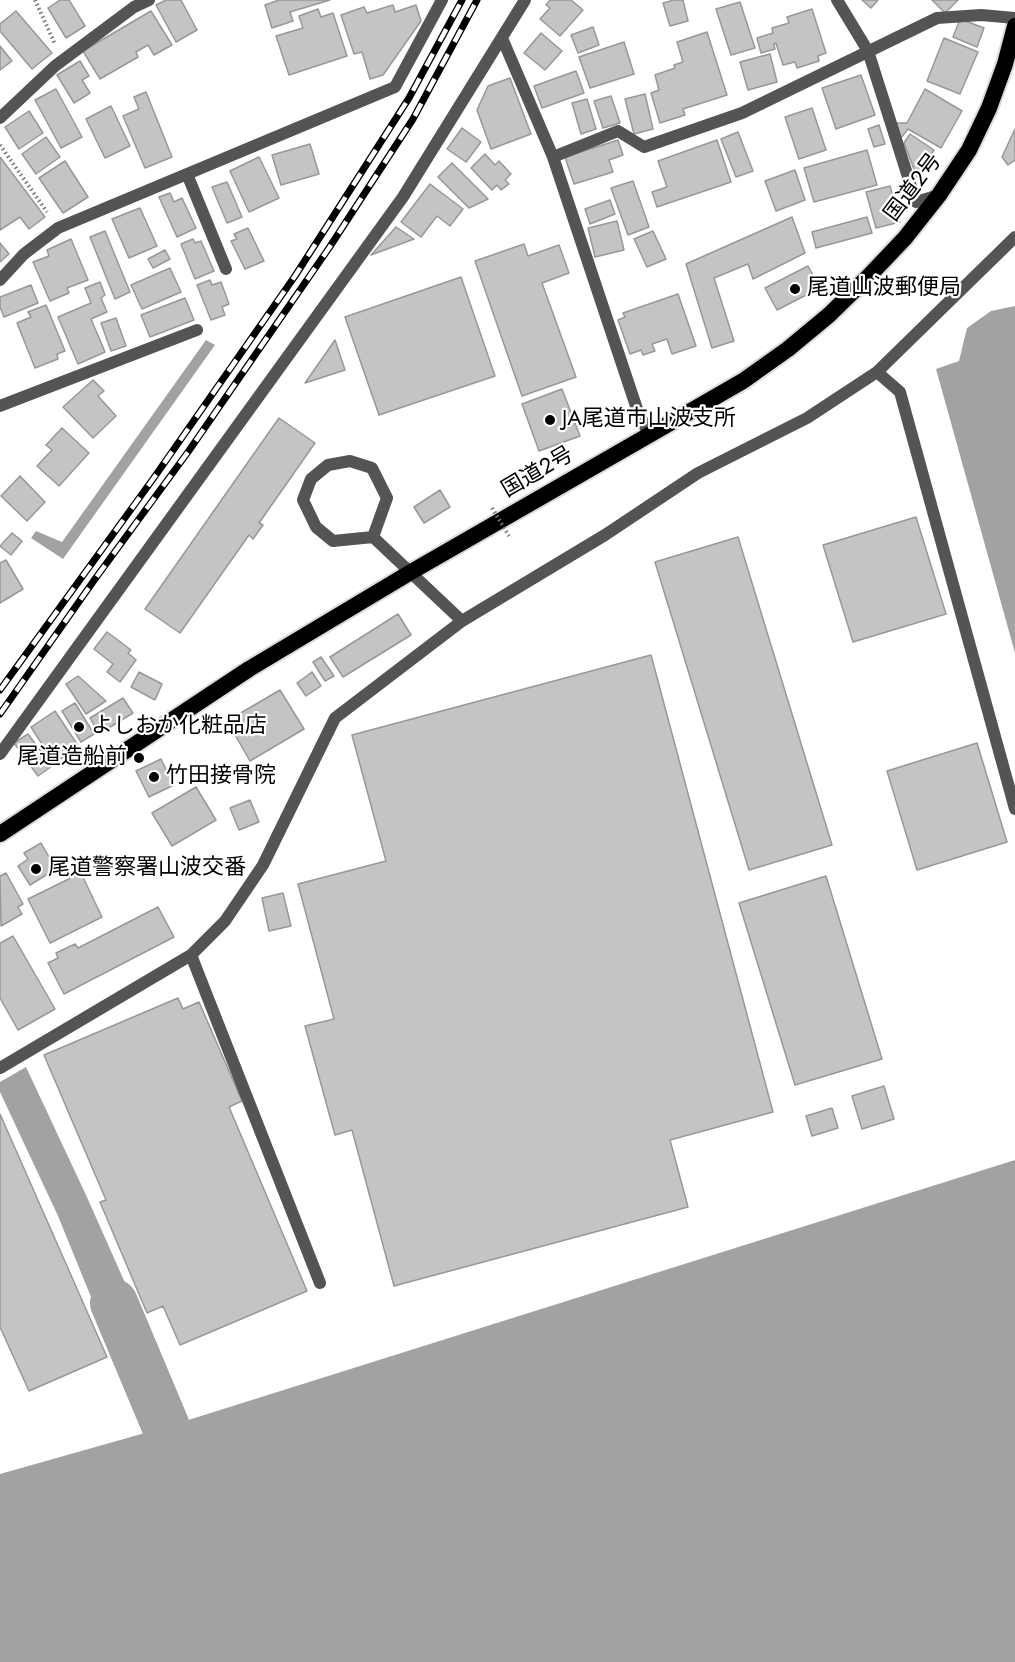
<!DOCTYPE html>
<meta charset="utf-8">
<style>
body{margin:0}
canvas{display:block;background:#fff}
</style>
<canvas width="1015" height="1662"></canvas>
<script>
const ctx = document.querySelector('canvas').getContext('2d');
ctx.lineJoin = 'round';
function paint(path, color) { ctx.fillStyle = color; ctx.fill(path, 'evenodd'); }
const poly = rows => new Path2D(rows.map(r => 'M' + r).join(''));
function stroke(path, color, width, dash) { ctx.strokeStyle = color; ctx.lineWidth = width; ctx.lineCap = dash ? 'butt' : 'round'; ctx.setLineDash(dash || []); ctx.stroke(path); }
function write(font, color, halo, rows, align = 'center') {
  ctx.font = font + ' Jost,"Noto Sans JP",sans-serif'; ctx.lineWidth = 4.5; ctx.setLineDash([]); ctx.textBaseline = 'middle'; ctx.strokeStyle = halo; ctx.fillStyle = color; for (const [text, x, y, turn = 0] of rows) {
    ctx.save(); ctx.translate(x, y); ctx.rotate((+turn || 0) * Math.PI / 180); ctx.textAlign = isNaN(turn) ? turn : align; if (halo) ctx.strokeText(text, 0, 0); ctx.fillText(text, 0, 0); ctx.restore();
  }
}
paint(poly([
 [1015,306,1015,653,936,369,959,361,967,328,991,311],
 [206,340,215,345,63,559,31,538,36,531,62,542],
 [26,1067,86,1195,158,1357,122,1373,58,1216,0,1092,0,1082],
 [1015,1160,1015,1662,0,1662,0,1474,166,1427]
]), '#a2a2a2');
stroke(poly([
 [114,1303,166,1427]
]), '#a2a2a2', 48);
const building = poly([
 [60,0,69,0,85,26,66,38,48,8,60,0],
 [166,0,181,0,197,30,176,42,156,5,166,0],
 [279,0,330,0,290,12,293,21,272,28,265,5,279,0],
 [550,0,571,0,583,10,560,36,540,19,550,8,546,5,550,0],
 [674,0,683,0,688,21,670,26,663,3,674,0],
 [862,0,878,0,871,8,862,0],
 [932,0,958,0,945,13,932,0],
 [740,2,755,48,731,55,716,9,740,2],
 [393,5,395,12,416,5,421,21,383,75,370,79,362,52,354,54,341,15,364,7,367,13,393,5],
 [318,9,321,17,333,13,347,56,289,75,276,36,303,28,299,16,318,9],
 [812,9,826,53,818,56,819,61,797,68,795,62,783,65,776,43,774,44,775,49,761,53,757,38,773,33,772,28,789,23,787,17,812,9],
 [16,11,52,53,32,69,0,31,0,24,16,11],
 [151,11,172,45,154,55,148,45,136,52,138,57,100,79,83,51,151,11],
 [960,19,984,28,977,47,953,37,960,19],
 [593,27,599,45,578,53,571,35,593,27],
 [707,32,727,95,683,109,685,115,660,123,651,93,659,90,655,75,675,68,674,65,683,62,677,42,707,32],
 [541,33,562,51,545,70,524,53,541,33],
 [944,38,978,52,960,94,927,81,944,38],
 [624,42,634,74,590,88,579,57,624,42],
 [0,46,12,61,0,70,0,46],
 [770,54,777,82,748,90,740,62,770,54],
 [80,61,89,76,82,80,90,93,74,103,57,75,80,61],
 [576,71,584,93,542,108,534,86,576,71],
 [861,75,875,115,836,129,822,88,861,75],
 [510,78,531,134,491,149,477,110,488,86,510,78],
 [56,89,82,137,61,148,35,100,56,89],
 [925,89,962,111,941,148,908,129,900,139,897,123,907,123,925,89],
 [146,92,172,157,145,168,123,116,139,109,134,97,146,92],
 [645,94,653,129,634,134,625,99,645,94],
 [611,96,620,123,603,128,594,101,611,96],
 [587,99,596,129,581,134,572,103,587,99],
 [111,106,130,146,105,158,86,119,111,106],
 [812,108,826,150,799,159,785,117,812,108],
 [29,111,43,133,19,149,5,127,29,111],
 [879,125,885,144,874,147,868,129,879,125],
 [462,128,481,142,466,162,447,149,462,128],
 [1015,129,1015,160,1008,165,1002,157,1015,129],
 [738,132,753,171,736,177,721,139,738,132],
 [910,134,934,150,917,177,904,143,910,134],
 [46,137,60,157,36,174,22,154,46,137],
 [618,140,623,155,609,160,613,172,574,184,565,157,618,140],
 [717,140,731,182,657,207,652,192,667,187,658,161,717,140],
 [310,144,319,174,281,185,272,155,310,144],
 [867,150,877,185,814,202,804,168,867,150],
 [485,154,495,165,499,161,511,174,505,180,509,184,501,190,497,185,492,190,471,168,485,154],
 [0,157,45,217,29,229,20,217,0,230,0,157],
 [259,157,279,198,249,212,230,171,259,157],
 [65,161,88,197,63,213,39,178,65,161],
 [452,163,488,199,469,208,438,177,452,163],
 [795,170,805,200,776,211,765,181,795,170],
 [633,181,649,227,628,235,611,188,633,181],
 [227,182,242,217,227,223,212,187,227,182],
 [430,184,463,209,450,226,437,216,421,237,401,222,430,184],
 [890,186,900,222,876,228,866,192,890,186],
 [170,193,174,202,182,198,196,228,177,237,159,197,170,193],
 [610,200,615,214,590,224,585,209,610,200],
 [140,208,157,246,129,258,112,219,140,208],
 [792,217,805,253,753,279,748,264,714,278,734,341,712,348,686,264,792,217],
 [867,217,872,233,816,248,812,232,867,217],
 [617,221,624,250,595,257,588,228,617,221],
 [396,227,414,239,371,255,396,227],
 [248,228,264,261,245,269,231,241,237,239,234,234,248,228],
 [105,231,130,292,115,299,90,237,105,231],
 [653,231,666,259,647,267,634,239,653,231],
 [71,239,88,280,67,288,69,293,50,301,33,262,49,256,47,250,71,239],
 [193,239,195,243,201,241,214,271,195,279,181,244,193,239],
 [0,243,9,254,0,262,0,243],
 [524,244,528,256,559,245,569,273,542,283,576,377,522,396,475,261,524,244],
 [165,250,170,259,153,268,148,259,165,250],
 [808,266,820,288,777,310,765,288,808,266],
 [170,268,181,292,142,309,131,285,170,268],
 [461,277,495,376,379,415,345,317,461,277],
 [210,280,212,285,221,282,229,304,222,307,225,315,211,320,197,285,210,280],
 [100,282,105,295,101,298,107,312,91,319,105,352,78,364,58,317,91,303,85,288,100,282],
 [31,285,38,303,4,317,0,307,0,297,31,285],
 [678,294,696,346,672,354,667,339,652,344,655,351,643,355,641,350,630,354,618,320,625,317,623,313,678,294],
 [185,298,194,320,150,337,141,315,185,298],
 [46,305,65,351,57,354,58,359,35,368,17,323,31,317,28,312,46,305],
 [116,318,126,346,111,351,101,323,116,318],
 [335,340,345,370,305,383,335,340],
 [93,380,104,391,98,396,116,416,93,438,63,407,93,380],
 [562,389,580,436,539,451,522,404,562,389],
 [279,418,315,443,259,523,263,525,253,539,249,535,180,633,145,609,279,418],
 [62,428,89,453,59,486,37,466,52,450,46,445,62,428],
 [20,476,45,502,27,521,1,496,20,476],
 [440,490,450,507,424,523,414,507,440,490],
 [916,517,946,614,853,642,823,545,916,517],
 [12,533,22,541,11,555,0,546,12,533],
 [738,537,832,845,749,870,655,562,738,537],
 [6,560,23,589,0,603,0,563,6,560],
 [398,614,411,635,343,677,330,657,398,614],
 [107,632,131,650,128,653,136,660,120,682,107,672,113,664,94,649,107,632],
 [651,655,773,1112,670,1140,688,1207,394,1286,352,1130,335,1135,305,1026,334,1019,298,884,386,861,352,735,651,655],
 [321,657,334,676,325,681,313,662,321,657],
 [139,672,162,684,155,700,131,687,139,672],
 [312,672,321,686,306,696,297,683,312,672],
 [78,676,106,701,86,714,66,684,78,676],
 [280,690,304,729,250,761,227,721,280,690],
 [123,698,133,713,99,734,90,718,123,698],
 [75,703,94,734,81,742,62,711,75,703],
 [55,711,79,747,54,763,31,727,55,711],
 [28,734,52,766,38,776,14,743,28,734],
 [977,743,1007,842,917,870,887,771,977,743],
 [161,759,174,785,149,797,136,771,161,759],
 [196,787,216,820,172,846,152,813,196,787],
 [250,800,259,822,239,830,230,808,250,800],
 [41,843,56,869,30,885,18,866,28,859,24,853,41,843],
 [6,873,23,904,18,907,22,914,1,926,0,876,6,873],
 [81,873,102,917,50,943,28,899,81,873],
 [826,876,882,1059,795,1085,739,903,826,876],
 [283,893,291,926,269,931,262,898,283,893],
 [158,907,174,937,64,994,48,963,58,958,56,953,75,944,78,948,158,907],
 [13,936,55,1009,18,1030,0,998,0,943,13,936],
 [178,998,183,1009,199,1002,242,1101,229,1107,307,1291,180,1345,163,1306,147,1313,100,1202,106,1200,44,1055,178,998],
 [884,1086,894,1119,862,1129,852,1096,884,1086],
 [832,1108,838,1128,812,1136,806,1116,832,1108],
 [0,1114,107,1357,29,1391,0,1327,0,1114]
]);
paint(building, '#c4c4c4');
stroke(building, '#989898', 1.5);
const trunk = poly([
 [0,834,249,669,411,572,743,381,788,349,829,315,868,277,905,238,939,195,969,150,989,108,1005,64,1015,26]
]);
stroke(trunk, '#dbdbdb', 20);
stroke(poly([
 [35,0,55,44],
 [0,145,47,212]
]), '#767676', 4, [1.5, 3]);
stroke(poly([
 [877,372,900,392,1015,809],
 [373,537,387,498,372,468,350,461,328,465,311,479,303,500,316,527,333,541,373,537,462,621,605,535,698,473,807,418,877,372,1015,237],
 [191,955,320,1283],
 [0,1068,191,955,225,921,263,865,335,718,462,621]
]), '#545454', 12);
stroke(poly([
 [837,0,868,51,916,202,939,195],
 [502,38,553,157,637,409,649,435],
 [0,118,55,66,134,7,149,0],
 [553,157,618,131,644,147,742,113,937,18,981,15,1015,18],
 [187,174,226,269],
 [0,280,24,254,58,228,395,87,442,0],
 [0,406,197,330],
 [0,754,403,197,525,0]
]), '#545454', 12);
stroke(trunk, '#000', 16);
const rail = poly([
 [0,690,153,479,295,276,409,98,462,0],
 [0,714,95,579,188,452,329,248,413,119,477,0]
]);
stroke(rail, '#000', 7);
stroke(rail, '#fff', 4.5, [14]);
stroke(poly([
 [492,508,509,536]
]), '#767676', 4, [1.5, 3]);
for (const [x, y, r, color] of [
 [795,289,6,"#000"],
 [550,420,6,"#000"],
 [79,727,6,"#000"],
 [139,758,6,"#000"],
 [154,777,6,"#000"],
 [36,869,6,"#000"]
]) { const dot = new Path2D(); dot.arc(x, y, r, 0, 2 * Math.PI); ctx.fillStyle = color; ctx.fill(dot); stroke(dot, '#fff', 2); }
write('22px', '#000', '#fff', [
 ["国道2号",914,188,-53],
 ["国道2号",538,473,-30]
]);
write('22px', '#000', '#fff', [
 ["尾道山波郵便局",807,289],
 ["JA尾道市山波支所",562,420],
 ["よしおか化粧品店",91,727],
 ["尾道造船前",127,758,"right"],
 ["竹田接骨院",166,777],
 ["尾道警察署山波交番",48,869]
], 'left');
</script>
